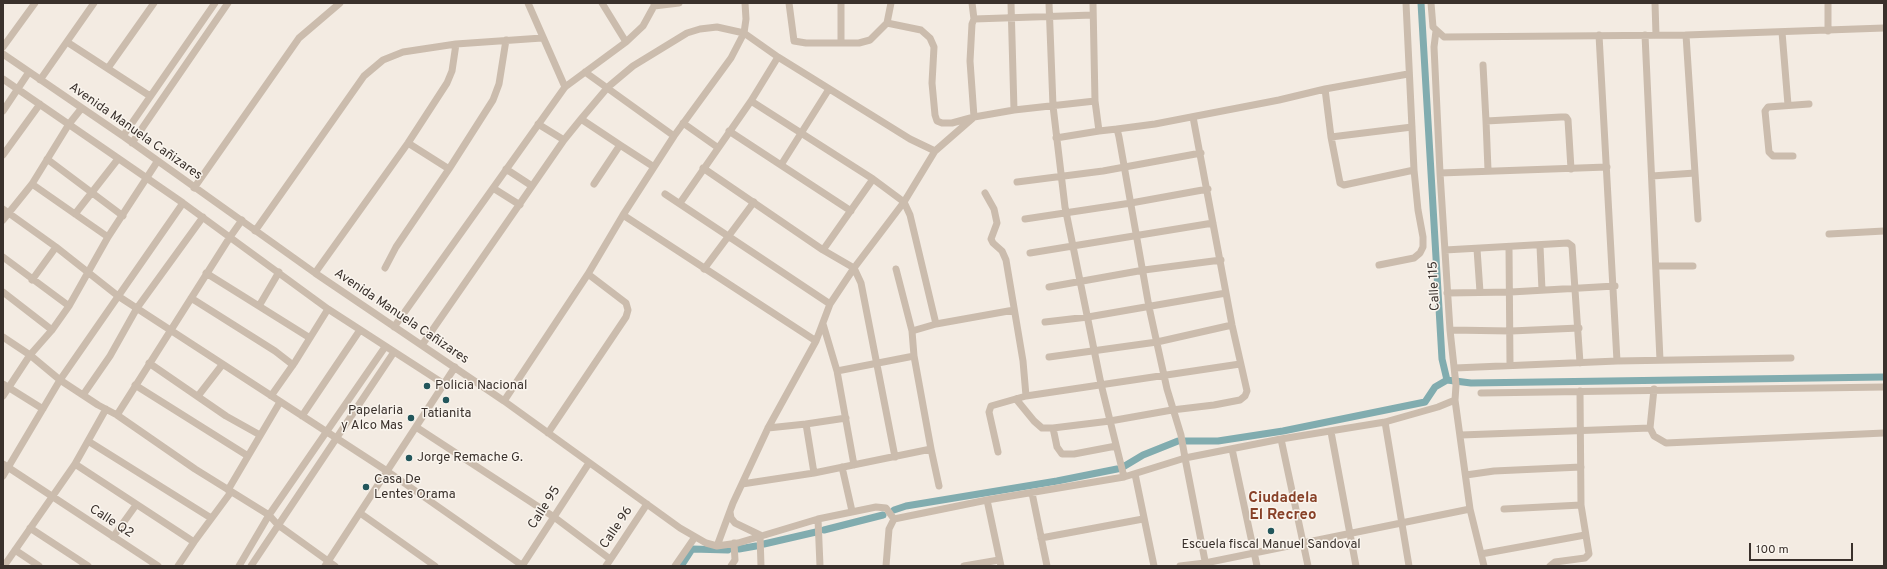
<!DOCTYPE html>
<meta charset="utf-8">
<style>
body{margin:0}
#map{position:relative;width:1887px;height:569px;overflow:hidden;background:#f3ebe2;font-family:Overpass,sans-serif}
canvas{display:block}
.frame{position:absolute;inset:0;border:4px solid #3a312c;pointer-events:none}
.scale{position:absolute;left:1749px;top:543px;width:104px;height:18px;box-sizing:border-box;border:2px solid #3a312c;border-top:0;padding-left:5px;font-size:12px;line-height:14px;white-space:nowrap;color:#3a312c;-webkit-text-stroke:3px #faf5ee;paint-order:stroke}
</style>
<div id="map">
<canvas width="1887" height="569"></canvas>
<div class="frame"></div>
<div class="scale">100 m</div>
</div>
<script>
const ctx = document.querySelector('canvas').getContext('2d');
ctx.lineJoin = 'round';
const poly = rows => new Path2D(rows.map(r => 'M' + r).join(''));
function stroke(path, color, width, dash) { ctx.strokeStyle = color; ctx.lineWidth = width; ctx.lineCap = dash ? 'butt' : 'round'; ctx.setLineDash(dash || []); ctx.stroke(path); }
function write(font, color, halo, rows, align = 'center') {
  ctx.font = font + ' Overpass,sans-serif'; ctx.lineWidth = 3; ctx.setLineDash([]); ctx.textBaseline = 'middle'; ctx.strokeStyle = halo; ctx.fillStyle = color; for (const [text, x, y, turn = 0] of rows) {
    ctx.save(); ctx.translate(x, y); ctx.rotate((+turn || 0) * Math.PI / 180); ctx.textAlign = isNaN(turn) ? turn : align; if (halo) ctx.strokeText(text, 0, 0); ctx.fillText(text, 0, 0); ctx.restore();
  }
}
stroke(poly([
 [1421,3,1442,359,1447,380,1471,383,1884,377],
 [1185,441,1218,441,1283,431,1425,402,1435,387,1447,380],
 [1123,467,1143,455,1178,441],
 [894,510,906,506,1057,481,1117,469],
 [824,530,883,515],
 [764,544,816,532],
 [739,549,756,546],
 [681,566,692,549,728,550]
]), '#81acaf', 7);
stroke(poly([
 [528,3,565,87],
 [789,3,794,41,806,43,859,43,870,40,887,23,891,3],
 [841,3,841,43],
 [1011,3,1014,110],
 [1049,3,1053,106,1065,207,1101,384,1124,477],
 [1093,3,1095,101],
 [1431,3,1433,27,1444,37,1686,35,1884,28],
 [1655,3,1656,35],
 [1828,3,1828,31],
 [654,6,679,3],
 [974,19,1093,15],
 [887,23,921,30,930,38,934,47,932,83,935,115,937,121,942,123,952,123,974,117,970,61,972,24,974,19,972,3],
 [1436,31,1434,47,1440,173,1450,330,1456,385,1455,400,1470,509,1484,566],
 [1782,32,1788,105],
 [1599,35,1617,361],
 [1645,35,1660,360],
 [1686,35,1698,219],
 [67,42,150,96],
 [626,42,643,26,654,6,654,3],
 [3,47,35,3],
 [3,54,123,136,315,273,504,401,680,528,706,543,717,546,738,543,818,519,876,507,886,508,894,519],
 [1483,65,1486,121],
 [108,68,154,3],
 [585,72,674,136],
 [3,79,183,203,328,309,444,384],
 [40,80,94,3],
 [1325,89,1331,137,1340,183,1344,185,1414,170],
 [751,101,873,179,904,202,910,215,936,324],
 [3,111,29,72],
 [581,119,620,145],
 [683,123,717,147],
 [538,124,564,140],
 [1117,129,1155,124,1279,100,1325,89,1408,74],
 [729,131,851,211],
 [123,136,215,3],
 [1331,137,1412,127],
 [1056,138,1099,131],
 [132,143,228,3],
 [408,143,449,169],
 [3,155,40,104],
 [1793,156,1773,156,1769,152,1765,111,1768,107,1809,104],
 [47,159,123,216],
 [781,165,829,89],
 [703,168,823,250,854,268,861,283,895,457],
 [506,169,532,186],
 [1488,170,1486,121,1561,117,1566,117,1568,120,1571,169],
 [1440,173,1607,167],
 [1652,176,1695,173],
 [1017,182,1103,171,1201,153],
 [32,184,108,237],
 [594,184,620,145,654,167],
 [194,188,299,38,340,3],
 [493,188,520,205],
 [985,193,994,209,997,223,991,239,993,243,1002,251,1006,260,1023,361,1026,396],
 [665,194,830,304],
 [680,203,751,101,778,57],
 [3,209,56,247,118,296,387,471,523,566],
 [75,214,118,159],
 [623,215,816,341],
 [1025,219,1131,203,1208,189],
 [3,220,32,184,69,124,81,109],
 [255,231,364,76,383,60,403,52,456,44,542,38],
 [1829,234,1884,231],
 [1540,246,1542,290],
 [1509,248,1510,365],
 [1477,249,1480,292],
 [823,250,873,179],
 [1445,250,1568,243,1572,246,1580,363],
 [1030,253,1213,223],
 [3,257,69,306],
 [1379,265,1414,258,1420,253,1423,247,1423,237,1418,210,1414,170,1406,3],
 [1656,266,1693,266],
 [385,268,396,247,449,169,493,100,499,84,506,40],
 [704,269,754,202],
 [206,273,310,338],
 [315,273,408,143,447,83,452,71,456,44],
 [32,280,56,247],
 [1049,287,1144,270,1221,260],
 [3,292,52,330],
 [1447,293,1511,292,1615,286],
 [191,298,275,351,293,365],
 [259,306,279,272],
 [1045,322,1088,317,1226,293],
 [823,324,837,371,854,465],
 [394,327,565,87,626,42,602,3],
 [1450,330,1511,331,1579,328],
 [912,331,936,324,1014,310],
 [3,337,30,355,60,380,98,405,117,415,195,469,269,515,278,525,335,566],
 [422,345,564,140,581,119,608,87,633,66,687,33,700,29,717,27,744,33,778,57,910,139,935,151],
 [1049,357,1157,342,1232,325],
 [149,363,226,416,260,435],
 [1455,368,1617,361,1791,358],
 [837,371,914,356],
 [3,384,43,409],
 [135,385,248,456],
 [1481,393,1884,387],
 [83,395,110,356,137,308,203,217],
 [3,396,30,355,52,330,69,306,108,237,157,162],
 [198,396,222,365],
 [271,396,295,362,328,309],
 [1016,399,1034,421,1042,428,1053,428,1110,421,1172,410,1214,405,1240,400,1245,396,1247,391,1232,325,1193,117],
 [504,401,588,274,623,215,674,136,731,58,744,33,746,19,745,3],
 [117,415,230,237,242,220],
 [302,416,360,330],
 [1385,422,1409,566],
 [416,427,554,517,610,559],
 [768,428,806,424],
 [1053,428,1057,447,1062,454,1074,454,1116,446],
 [1650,428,1654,389],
 [1331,432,1356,566],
 [548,433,626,317,628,310,626,303,588,274],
 [1461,435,1650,428,1654,436,1666,443,1884,433],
 [1281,439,1308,566],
 [88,441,211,518],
 [931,449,939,486],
 [1232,449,1257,566],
 [998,452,989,412,991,406,1026,396,1240,364],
 [3,464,158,566],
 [75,464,194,542],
 [842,467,852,511],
 [814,473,806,424,846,418],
 [1135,474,1154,566],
 [1466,475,1494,471,1581,467],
 [3,476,60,380,183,203],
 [742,484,814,473,931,449,914,356,912,331,896,269],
 [228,490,280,402],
 [1032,493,1047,566],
 [987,500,1001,566],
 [1504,509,1581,505],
 [730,512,731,518,735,523,760,535,761,566],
 [360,513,435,566],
 [818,519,820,566],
 [30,528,88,566],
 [113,537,136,505],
 [1041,538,1143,519],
 [717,546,733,503,768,428,816,341,830,304,854,268,904,202,935,151,974,117,1014,110,1095,101,1099,131,1117,129,1119,137,1149,307,1167,389,1181,435,1185,458,1124,477,987,500,894,519,889,529,886,566],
 [15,550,39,566],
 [1481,554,1585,535],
 [4,566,75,464,106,409],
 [178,566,194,542,231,492],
 [239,566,269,515,385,347],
 [251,566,394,352],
 [325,566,455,367],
 [522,566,589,463],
 [606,566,647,504],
 [675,566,695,537],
 [731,566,735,560,734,543],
 [964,566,999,560],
 [1180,566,1205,563,1470,509],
 [1206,566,1185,458,1281,439,1385,422,1438,407,1455,400],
 [1550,566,1555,562,1585,558,1589,554,1581,505,1580,391]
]), '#cbbcad', 7);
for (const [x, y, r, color] of [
 [427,386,4,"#22565b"],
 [446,400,4,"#22565b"],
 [411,418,4,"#22565b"],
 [409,458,4,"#22565b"],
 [366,487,4,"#22565b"],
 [1271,531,4,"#22565b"]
]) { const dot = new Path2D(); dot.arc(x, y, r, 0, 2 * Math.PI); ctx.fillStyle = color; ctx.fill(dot); stroke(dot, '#faf5ee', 1.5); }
write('13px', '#3a312c', '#faf5ee', [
 ["Avenida Manuela Cañizares",135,132,35],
 ["Calle 115",1435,286,-93],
 ["Avenida Manuela Cañizares",401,317,34],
 ["Calle 95",545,508,-57],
 ["Calle Q2",111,522,33],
 ["Calle 96",617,528,-56]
]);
write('13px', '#3a312c', '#faf5ee', [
 ["Policia Nacional",435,386],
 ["Papelaria",403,411,"right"],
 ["y Alco Mas",403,426,"right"],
 ["Tatianita",446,414,"center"],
 ["Jorge Remache G.",417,458],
 ["Casa De",374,480],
 ["Lentes Orama",374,495],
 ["Escuela fiscal Manuel Sandoval",1271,545,"center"]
], 'left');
write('bold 15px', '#874027', '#faf5ee', [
 ["Ciudadela",1283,499],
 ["El Recreo",1283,516]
]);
</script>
